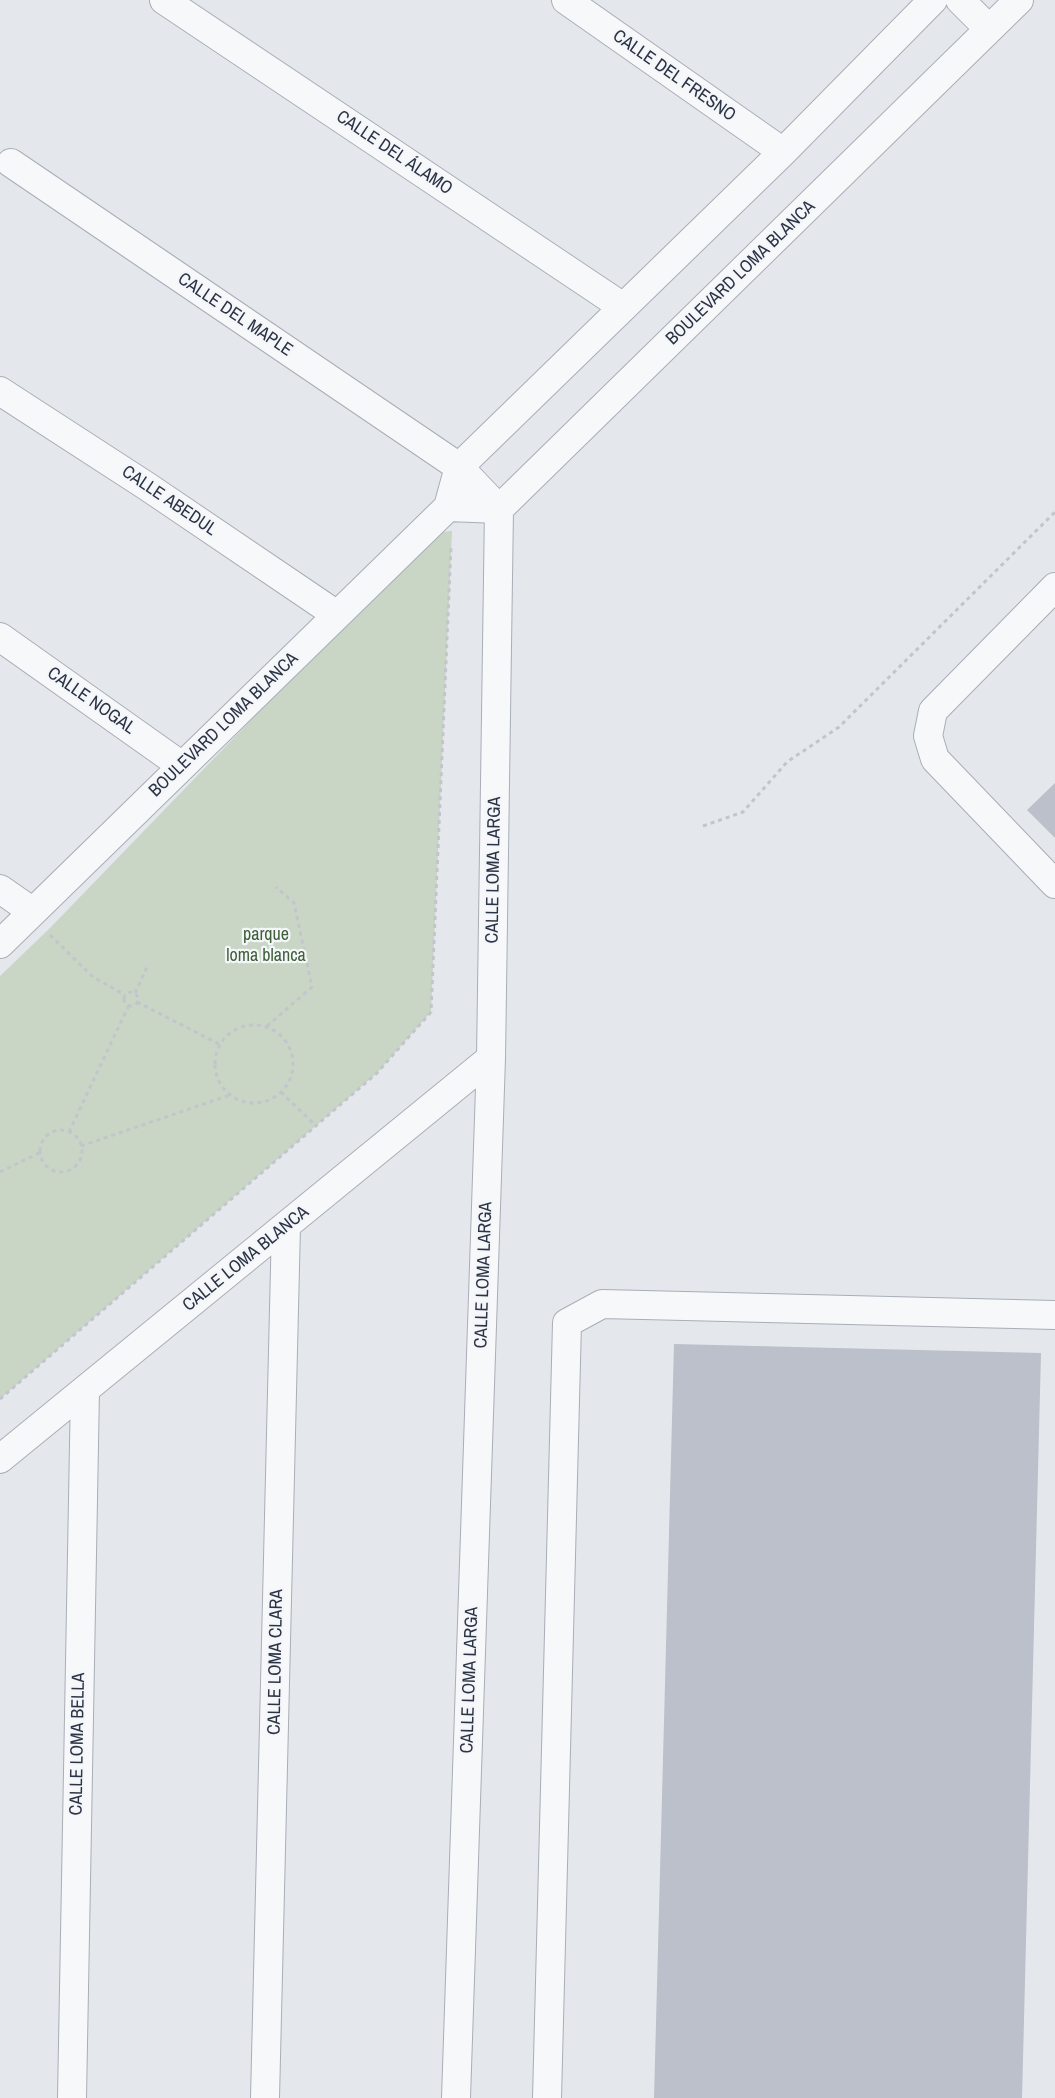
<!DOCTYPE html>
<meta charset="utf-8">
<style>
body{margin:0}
canvas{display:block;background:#e4e7ec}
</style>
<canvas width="1055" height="2098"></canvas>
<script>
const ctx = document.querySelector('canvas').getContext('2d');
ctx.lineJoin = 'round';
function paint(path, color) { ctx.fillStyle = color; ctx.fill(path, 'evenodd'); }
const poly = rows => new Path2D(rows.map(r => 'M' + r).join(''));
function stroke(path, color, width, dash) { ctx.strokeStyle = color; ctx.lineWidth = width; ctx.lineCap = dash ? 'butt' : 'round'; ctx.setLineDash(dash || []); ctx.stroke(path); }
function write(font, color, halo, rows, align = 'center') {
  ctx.font = font + ' "Archivo Narrow",sans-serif'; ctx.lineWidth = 4.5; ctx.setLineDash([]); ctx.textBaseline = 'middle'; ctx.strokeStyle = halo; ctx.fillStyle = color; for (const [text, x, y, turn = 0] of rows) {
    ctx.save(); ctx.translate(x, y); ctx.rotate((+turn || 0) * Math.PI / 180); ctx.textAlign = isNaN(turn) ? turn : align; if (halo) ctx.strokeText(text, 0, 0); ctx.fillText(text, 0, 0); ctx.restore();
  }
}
paint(poly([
 [452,531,431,1012,377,1073,0,1399,0,976,50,928,432,533]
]), '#c9d6c5');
paint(poly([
 [1055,783,1055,838,1027,810],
 [674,1344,1041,1353,1022,2098,654,2098]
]), '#bbc0ca');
const minor = poly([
 [164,0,623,307],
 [566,0,783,152],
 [960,0,989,29],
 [11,163,459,467,499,509,491,1058,456,2098],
 [0,391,148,487,337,615],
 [448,507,499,509,1019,0],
 [1055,587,933,711,928,736,935,759,1055,884],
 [0,637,182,766],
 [0,889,33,912],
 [0,944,448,507,459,467,783,152,933,0],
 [0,1459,491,1058],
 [72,2098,85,1390],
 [265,2098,286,1226],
 [547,2098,567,1323,602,1304,1055,1315]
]);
stroke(minor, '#a9aeb7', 30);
stroke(poly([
 [703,826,743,812,787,762,839,727,1055,512],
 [50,935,93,977,125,995],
 '124 999a7 7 0 1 1 14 0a7 7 0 1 1-14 0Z',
 [135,993,147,967],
 [137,1002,219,1044],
 '215 1064a39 39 0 1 1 78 0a39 39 0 1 1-78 0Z',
 [267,1026,312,987,294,903,276,887],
 [281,1092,316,1126],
 '40 1151a21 21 0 1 1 42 0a21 21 0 1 1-42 0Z',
 [69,1132,129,1005],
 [81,1146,230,1095],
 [0,1172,39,1153],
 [0,1399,377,1073,431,1012,451,546]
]), '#c2c5cb', 3, [4, 4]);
stroke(minor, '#f7f8fa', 28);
write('18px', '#2b3445', '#f4f6f9', [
 ["CALLE DEL FRESNO",674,76,35],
 ["CALLE DEL ÁLAMO",394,153,34],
 ["BOULEVARD LOMA BLANCA",741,273,-44],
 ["CALLE DEL MAPLE",235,315,34],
 ["CALLE ABEDUL",169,501,34],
 ["CALLE NOGAL",91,701,35],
 ["BOULEVARD LOMA BLANCA",224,725,-44],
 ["CALLE LOMA LARGA",494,870,-89],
 ["CALLE LOMA BLANCA",246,1259,-39],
 ["CALLE LOMA LARGA",484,1275,-88],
 ["CALLE LOMA CLARA",276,1662,-89],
 ["CALLE LOMA LARGA",470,1680,-88],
 ["CALLE LOMA BELLA",78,1744,-89]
]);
write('18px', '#3f6138', '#f4f6f9', [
 ["parque",266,935],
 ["loma blanca",266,956]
]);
</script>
